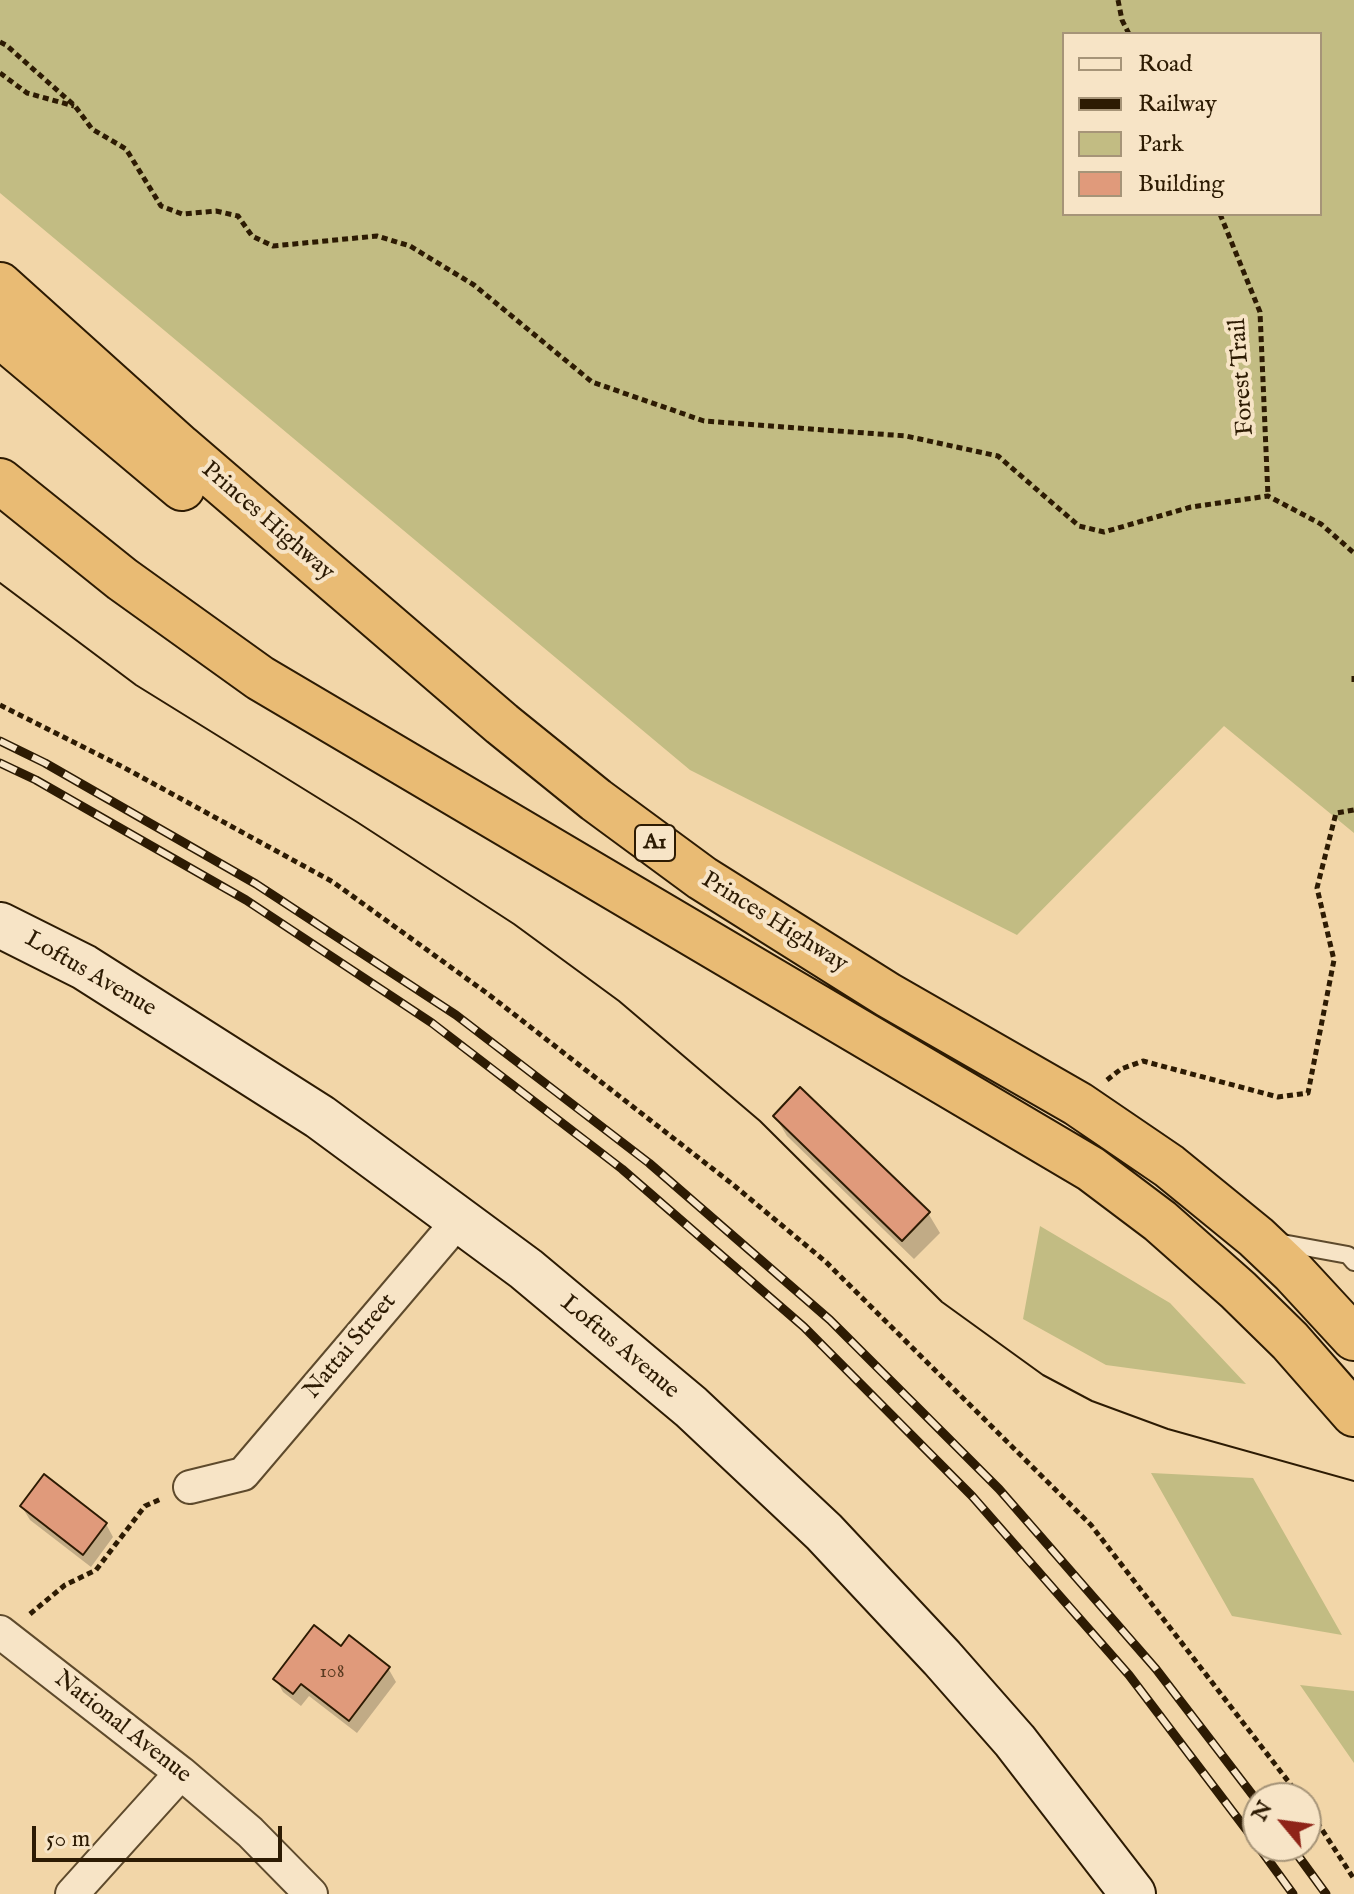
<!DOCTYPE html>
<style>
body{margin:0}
#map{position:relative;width:1354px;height:1894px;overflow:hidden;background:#f2d6a8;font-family:"IM FELL English",serif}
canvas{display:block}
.legend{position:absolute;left:1062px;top:32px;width:260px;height:184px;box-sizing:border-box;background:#f7e4c6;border:2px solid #a69478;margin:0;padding:10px 14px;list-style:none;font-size:24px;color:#2d1b03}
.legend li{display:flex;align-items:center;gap:16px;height:40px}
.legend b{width:40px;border:2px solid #a69478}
.north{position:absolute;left:1242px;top:1782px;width:80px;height:80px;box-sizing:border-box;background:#f7e4c6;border:2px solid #a69478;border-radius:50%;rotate:299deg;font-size:22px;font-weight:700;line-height:32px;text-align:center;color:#2d1b03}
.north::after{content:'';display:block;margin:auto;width:28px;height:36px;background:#8f2418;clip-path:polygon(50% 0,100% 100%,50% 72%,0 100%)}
.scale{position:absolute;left:32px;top:1826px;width:250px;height:36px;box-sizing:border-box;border:4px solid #2d1b03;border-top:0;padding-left:10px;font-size:24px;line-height:28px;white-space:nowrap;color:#2d1b03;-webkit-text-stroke:6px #f7e4c6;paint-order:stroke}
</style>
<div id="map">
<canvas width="1354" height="1894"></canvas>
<ul class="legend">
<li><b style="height:10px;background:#f7e4c6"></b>Road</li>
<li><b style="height:10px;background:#2d1b03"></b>Railway</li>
<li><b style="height:22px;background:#c2bc83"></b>Park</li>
<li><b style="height:22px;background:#e09a7b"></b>Building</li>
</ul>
<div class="north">N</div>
<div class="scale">50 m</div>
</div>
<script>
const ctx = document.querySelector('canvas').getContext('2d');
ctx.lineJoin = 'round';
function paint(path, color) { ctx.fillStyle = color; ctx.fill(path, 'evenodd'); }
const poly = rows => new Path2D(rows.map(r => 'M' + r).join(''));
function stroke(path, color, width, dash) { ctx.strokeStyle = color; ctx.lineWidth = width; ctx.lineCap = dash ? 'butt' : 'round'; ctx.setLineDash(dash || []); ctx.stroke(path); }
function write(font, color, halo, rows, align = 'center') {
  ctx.font = font + ' "IM FELL English",serif'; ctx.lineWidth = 8; ctx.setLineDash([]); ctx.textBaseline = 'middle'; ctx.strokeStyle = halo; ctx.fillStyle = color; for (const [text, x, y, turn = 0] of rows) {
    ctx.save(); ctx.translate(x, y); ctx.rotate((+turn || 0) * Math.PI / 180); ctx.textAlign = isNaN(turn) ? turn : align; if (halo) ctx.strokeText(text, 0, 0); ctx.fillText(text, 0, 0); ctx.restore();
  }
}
paint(poly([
 [0,0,1354,0,1354,833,1224,726,1017,935,690,770,0,193],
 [1320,34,1320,214,1064,214,1064,34],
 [1040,1226,1170,1303,1246,1384,1106,1365,1023,1319],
 [1151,1473,1253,1478,1342,1635,1232,1616],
 [1300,1685,1354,1691,1354,1763]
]), '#c2bc83');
paint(poly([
 [775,1116,928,1213,940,1233,914,1259,787,1136],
 [22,1507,106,1524,113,1537,91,1567,30,1520],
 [341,1649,388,1668,396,1682,357,1733,309,1696,301,1706,283,1692,276,1679]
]), '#0003');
const building = poly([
 [800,1087,930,1212,902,1241,773,1116,800,1087],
 [44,1474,107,1523,83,1555,20,1506,44,1474],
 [314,1625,341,1646,349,1635,390,1667,349,1721,301,1684,293,1694,273,1679,314,1625]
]);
paint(building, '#e09a7b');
stroke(building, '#2d1b03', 2);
const lane = poly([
 [1277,1242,1348,1255,1354,1262]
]);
const street = poly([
 [190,1487,243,1474,459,1220],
 [0,1632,181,1773,250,1832,311,1894],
 [72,1894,181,1773]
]);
const secondary = poly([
 [0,925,84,967,320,1117,526,1269,691,1407,824,1532,942,1658,1015,1741,1133,1894]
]);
const highway = poly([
 [0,285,180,447,502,724,596,800,702,878,888,995,1078,1104,1169,1166,1256,1237,1293,1272,1354,1338],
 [0,335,182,488],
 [0,481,122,579,260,678,1091,1169,1160,1221,1238,1290,1290,1341,1354,1414]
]);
stroke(lane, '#5e4a2c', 20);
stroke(street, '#5e4a2c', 36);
stroke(secondary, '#2d1b03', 48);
stroke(highway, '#2d1b03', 48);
stroke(poly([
 [1118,0,1122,20,1129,34],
 [0,42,6,45,75,106,92,129,126,149,161,206,182,214,216,211,238,216,252,236,273,246,377,236,410,246,474,285,592,382,704,421,906,436,998,456,1079,526,1104,532,1191,507,1268,496,1321,524,1354,553],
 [0,73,27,93,74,106],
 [1220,214,1260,312,1268,496],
 [1354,676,1354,683],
 [0,705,123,767,333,882,488,994,731,1183,826,1262,1091,1525,1301,1798],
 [1107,1080,1121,1069,1143,1061,1278,1097,1308,1093,1334,960,1317,888,1336,813,1354,810],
 [30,1614,65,1585,96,1570,145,1506,161,1499],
 [1306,1805,1354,1879]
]), '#2d1b03', 5, [6, 4]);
stroke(lane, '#f7e4c6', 16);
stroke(street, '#f7e4c6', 32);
stroke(secondary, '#f7e4c6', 44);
stroke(highway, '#e9bb74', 44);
stroke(poly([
 [0,583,136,685,357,822,514,924,619,1001,760,1121,942,1302,1043,1375,1092,1401,1168,1429,1354,1481]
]), '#2d1b03', 2);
const rail = poly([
 [0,741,45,763,256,884,456,1015,649,1163,830,1320,999,1489,1156,1669,1258,1802],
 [0,763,36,780,246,900,432,1023,622,1169,804,1327,972,1496,1129,1675,1258,1845],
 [1258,1846,1293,1894],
 [1291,1846,1326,1894]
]);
stroke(rail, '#2d1b03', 9);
stroke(rail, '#f7e4c6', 6, [18]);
write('20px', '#5a3b21', null, [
 ["108",332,1673]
]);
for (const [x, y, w] of [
 [655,843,40]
]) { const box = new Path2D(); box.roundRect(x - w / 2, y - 18, w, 36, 6); ctx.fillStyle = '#f7e4c6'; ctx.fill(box); stroke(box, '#2d1b03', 2); }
write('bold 22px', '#2d1b03', null, [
 ["A1",655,843]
]);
write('24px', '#2d1b03', '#f7e4c6', [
 ["Forest Trail",1243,377,-94],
 ["Princes Highway",267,522,41],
 ["Princes Highway",774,923,32],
 ["Loftus Avenue",90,975,30],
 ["Nattai Street",351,1347,-50],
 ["Loftus Avenue",619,1348,40],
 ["National Avenue",122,1728,38]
]);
</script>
